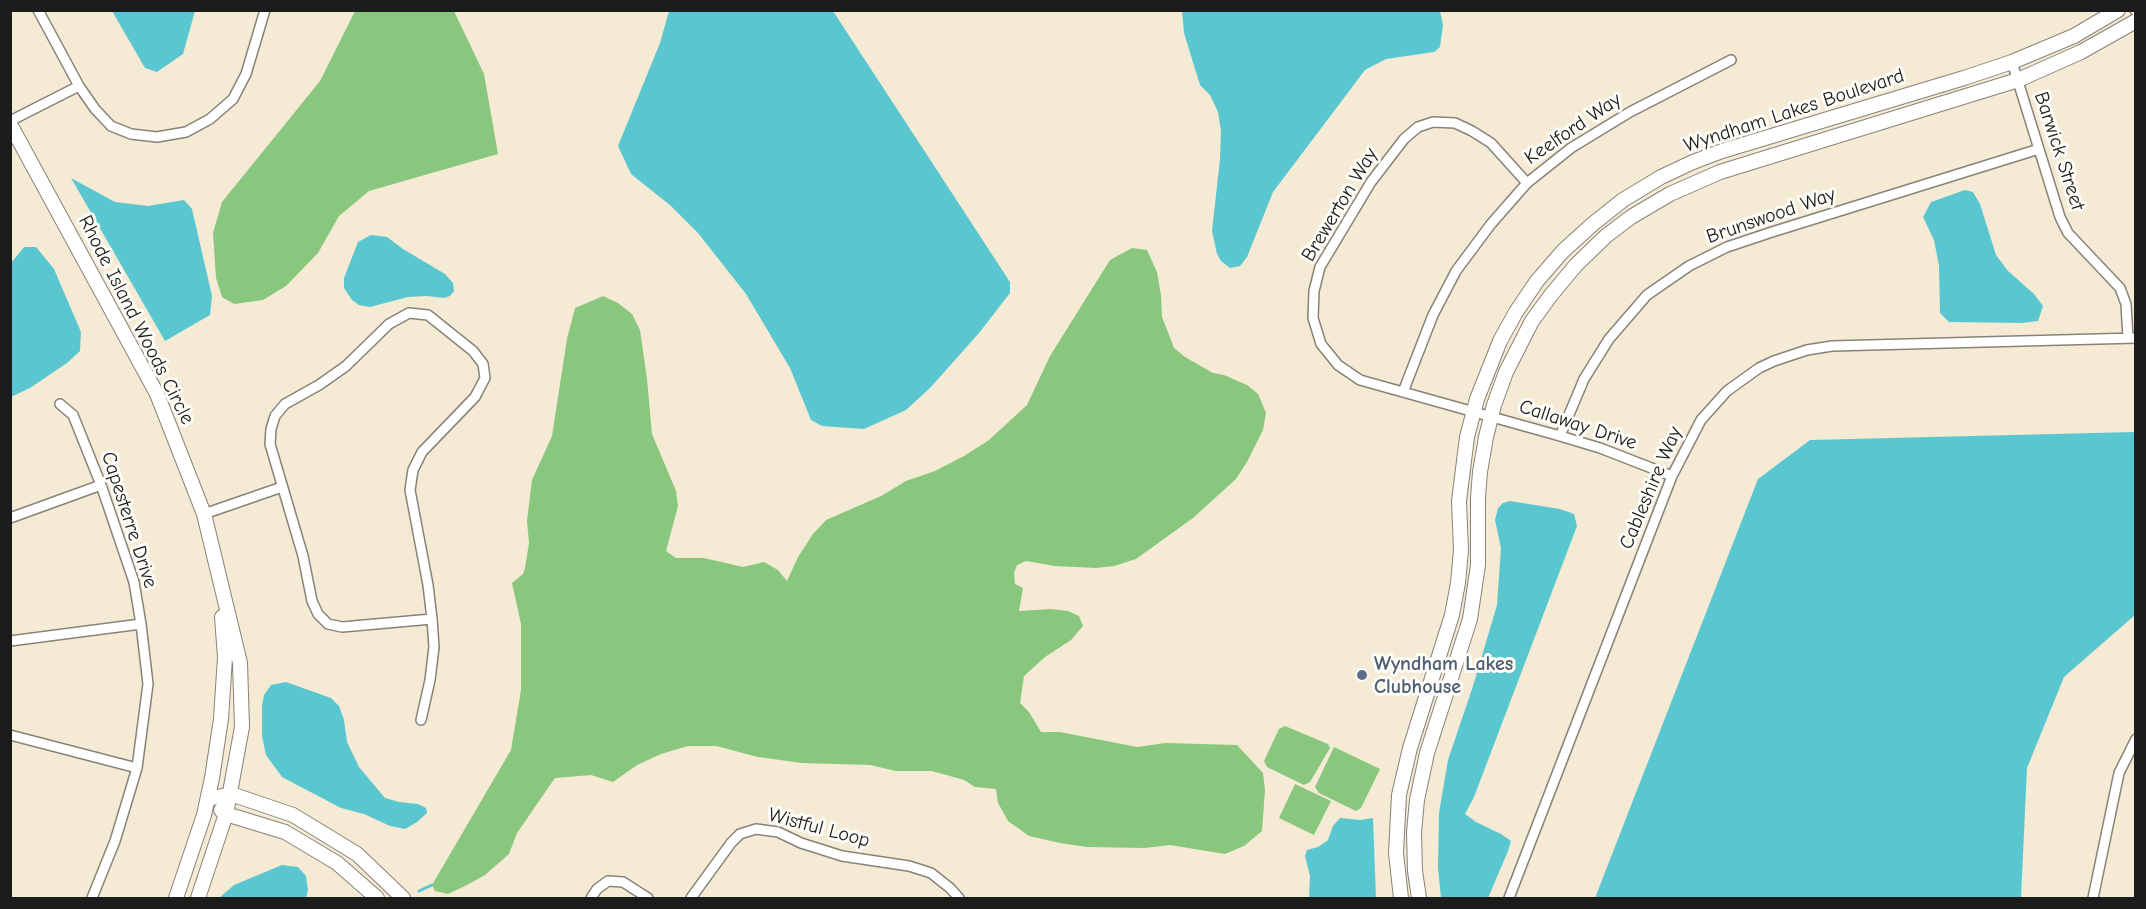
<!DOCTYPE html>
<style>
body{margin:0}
#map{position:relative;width:2146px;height:909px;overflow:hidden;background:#f5ead4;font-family:"Comic Neue",sans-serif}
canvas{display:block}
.frame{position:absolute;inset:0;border:12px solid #1c1c1c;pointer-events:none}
</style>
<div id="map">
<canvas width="2146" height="909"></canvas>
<div class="frame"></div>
</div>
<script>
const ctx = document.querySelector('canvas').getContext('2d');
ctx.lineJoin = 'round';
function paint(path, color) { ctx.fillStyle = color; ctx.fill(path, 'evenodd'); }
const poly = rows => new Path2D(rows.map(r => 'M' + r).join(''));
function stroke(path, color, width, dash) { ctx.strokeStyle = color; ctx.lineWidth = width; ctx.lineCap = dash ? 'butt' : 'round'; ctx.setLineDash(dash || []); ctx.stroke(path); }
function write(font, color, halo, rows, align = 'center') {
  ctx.font = font + ' "Comic Neue",sans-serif'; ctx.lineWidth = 6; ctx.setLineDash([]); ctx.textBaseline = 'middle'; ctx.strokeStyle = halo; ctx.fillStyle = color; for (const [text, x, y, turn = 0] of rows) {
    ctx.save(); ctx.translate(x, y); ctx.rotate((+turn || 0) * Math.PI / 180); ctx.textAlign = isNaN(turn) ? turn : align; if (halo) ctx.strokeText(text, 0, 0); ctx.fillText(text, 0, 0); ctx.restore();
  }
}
paint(poly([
 [355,11,454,11,484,74,498,154,369,191,339,216,318,253,286,286,263,300,234,304,222,297,216,278,213,233,222,202,320,81],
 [1132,248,1147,250,1157,272,1161,295,1162,317,1174,348,1185,357,1213,373,1224,375,1247,385,1258,394,1266,413,1263,430,1247,462,1236,479,1193,518,1136,559,1114,566,1096,568,1055,566,1026,561,1017,565,1014,573,1015,584,1023,588,1019,611,1051,609,1068,611,1079,616,1083,626,1071,640,1045,657,1024,676,1020,703,1029,712,1041,732,1060,732,1137,747,1165,743,1237,745,1263,773,1265,790,1262,831,1244,846,1225,854,1170,845,1145,848,1087,847,1060,843,1029,836,1008,821,998,803,996,789,975,787,964,780,932,771,896,771,870,765,802,763,758,757,716,746,688,746,661,754,637,765,613,782,591,775,555,778,517,833,509,854,485,875,467,885,448,894,435,891,432,885,511,750,521,690,521,624,512,583,523,574,525,568,529,543,527,521,532,480,552,436,567,339,575,308,603,296,618,303,632,314,640,330,647,379,652,434,676,491,678,506,666,551,676,558,704,558,743,567,764,562,778,570,787,581,798,557,813,534,826,520,881,496,906,481,935,471,964,456,989,440,1027,405,1050,356,1110,260],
 [1285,726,1328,744,1330,748,1310,782,1304,785,1267,767,1264,761,1279,729],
 [1334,747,1380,769,1361,808,1356,811,1319,793,1315,787],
 [1295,784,1331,801,1314,835,1279,818]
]), '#89c77e');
paint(poly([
 [112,11,195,11,183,54,157,72,145,68],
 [669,11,833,11,1010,282,1010,293,979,333,930,388,906,410,864,429,822,426,811,420,790,368,746,294,698,233,671,206,631,174,618,146,660,43],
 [1182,11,1440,11,1443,25,1440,47,1434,52,1386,59,1365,70,1273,192,1247,257,1240,266,1230,268,1221,261,1217,254,1212,231,1220,159,1221,131,1218,112,1210,95,1200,85,1184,33],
 [71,178,115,202,148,206,184,200,192,209,212,296,210,315,165,341],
 [1965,190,1973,192,1980,204,1996,255,2008,271,2034,294,2043,306,2038,321,2022,323,1949,322,1940,313,1939,266,1934,240,1923,217,1931,202],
 [371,235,387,237,403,249,445,274,453,283,454,291,450,296,444,298,427,296,408,297,370,307,359,305,352,300,344,288,344,278,358,242],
 [24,247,36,247,54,269,81,332,80,351,67,363,30,388,11,397,11,263],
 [2135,432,2135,615,2064,677,2027,768,2021,898,1595,898,1758,479,1810,440],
 [1510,501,1560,509,1574,514,1577,526,1474,797,1465,814,1476,822,1501,834,1511,841,1508,851,1488,898,1441,898,1438,868,1439,813,1448,760,1473,686,1497,605,1501,548,1495,520,1498,508,1503,503],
 [286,682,331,698,339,706,344,720,347,742,359,767,385,798,399,802,418,804,426,808,427,813,417,822,405,829,390,826,364,814,341,808,282,777,266,755,262,736,262,706,264,695,271,685],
 [1340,818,1360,820,1373,818,1376,898,1309,898,1310,876,1305,856,1307,850,1318,847,1328,840,1333,826],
 [282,865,298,867,306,876,308,890,306,898,219,898,234,885]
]), '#5ac7d0');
stroke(poly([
 [419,891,432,885]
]), '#5ac7d0', 3);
const street = poly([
 [38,10,79,86,95,109,111,126,131,134,157,137,186,132,210,119,233,99,246,74,265,10],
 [2135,10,2136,11],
 [2012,62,2060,217,2068,233,2120,288,2126,304,2128,338],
 [10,121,79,86],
 [1527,183,1491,143,1472,131,1455,123,1433,122,1418,127,1404,139,1371,182,1320,267,1314,291,1313,318,1321,344,1338,365,1360,380,1560,436,1600,448,1672,476],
 [409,313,428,315,473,351,483,364,485,378,475,397,422,452,413,470,410,490,428,585,432,619,342,627,328,624,318,614,312,601,303,556,270,444,271,429,275,416,285,404,319,385,346,366,389,324,409,313],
 [1403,392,1433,315,1456,271,1491,224,1527,183,1571,148,1630,112,1731,60],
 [60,404,73,415,101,485,134,582,141,624,148,684,137,768,115,841,92,898],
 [1560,436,1584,379,1609,339,1647,295,1689,266,1727,247,1772,232,2039,149],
 [204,514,282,487],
 [10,518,101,485],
 [10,641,141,624],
 [421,720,430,680,434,647,432,619],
 [10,735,137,768],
 [591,898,597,889,608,881,623,882,648,898],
 [691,898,731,843,740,834,756,829,778,832,801,843,842,856,909,866,931,873,950,888,959,898],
 [1509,898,1672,476,1701,420,1727,391,1759,368,1774,361,1807,350,1832,346,2136,338],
 [2093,898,2119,773,2136,739]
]);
const secondary = poly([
 [10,124,157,394,204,514,219,576,240,663,242,727,226,814,198,898],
 [208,799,231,794,293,815,357,854,403,898],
 [221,810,226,814,285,832,337,863,377,898],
 [176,898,204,815,212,778,221,719,225,657,222,617],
 [1401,898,1396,853,1399,795,1410,748,1452,615,1458,583,1461,550,1459,501,1467,437,1477,399,1500,341,1516,312,1537,281,1563,251,1594,223,1623,200,1661,177,1693,162,1722,151,1964,78,2012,62,2074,36,2118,10],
 [1419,898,1415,871,1414,832,1417,800,1427,753,1470,619,1478,565,1478,498,1480,472,1486,437,1494,405,1506,372,1532,321,1551,295,1576,265,1606,236,1631,217,1670,194,1720,172,2018,80,2081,52,2136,21]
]);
stroke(street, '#888378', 12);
stroke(secondary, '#888378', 16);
stroke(street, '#fff', 9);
stroke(secondary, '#fff', 14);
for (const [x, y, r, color] of [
 [1362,675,6,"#5c6f8a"]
]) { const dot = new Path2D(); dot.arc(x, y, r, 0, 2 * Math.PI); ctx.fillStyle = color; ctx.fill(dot); stroke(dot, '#fdfcf7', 2); }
write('20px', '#1c1c1c', '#fdfcf7', [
 ["Wyndham Lakes Boulevard",1794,111,-18],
 ["Keelford Way",1573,129,-34],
 ["Barwick Street",2059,151,72],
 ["Brewerton Way",1340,205,-59],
 ["Brunswood Way",1771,216,-19],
 ["Rhode Island Woods Circle",136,320,63],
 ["Callaway Drive",1578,425,18],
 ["Cableshire Way",1651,488,-67],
 ["Capesterre Drive",129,520,72],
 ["Wistful Loop",819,828,15]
]);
write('bold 20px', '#4e5e75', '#fdfcf7', [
 ["Wyndham Lakes",1374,664],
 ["Clubhouse",1374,687]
], 'left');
</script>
